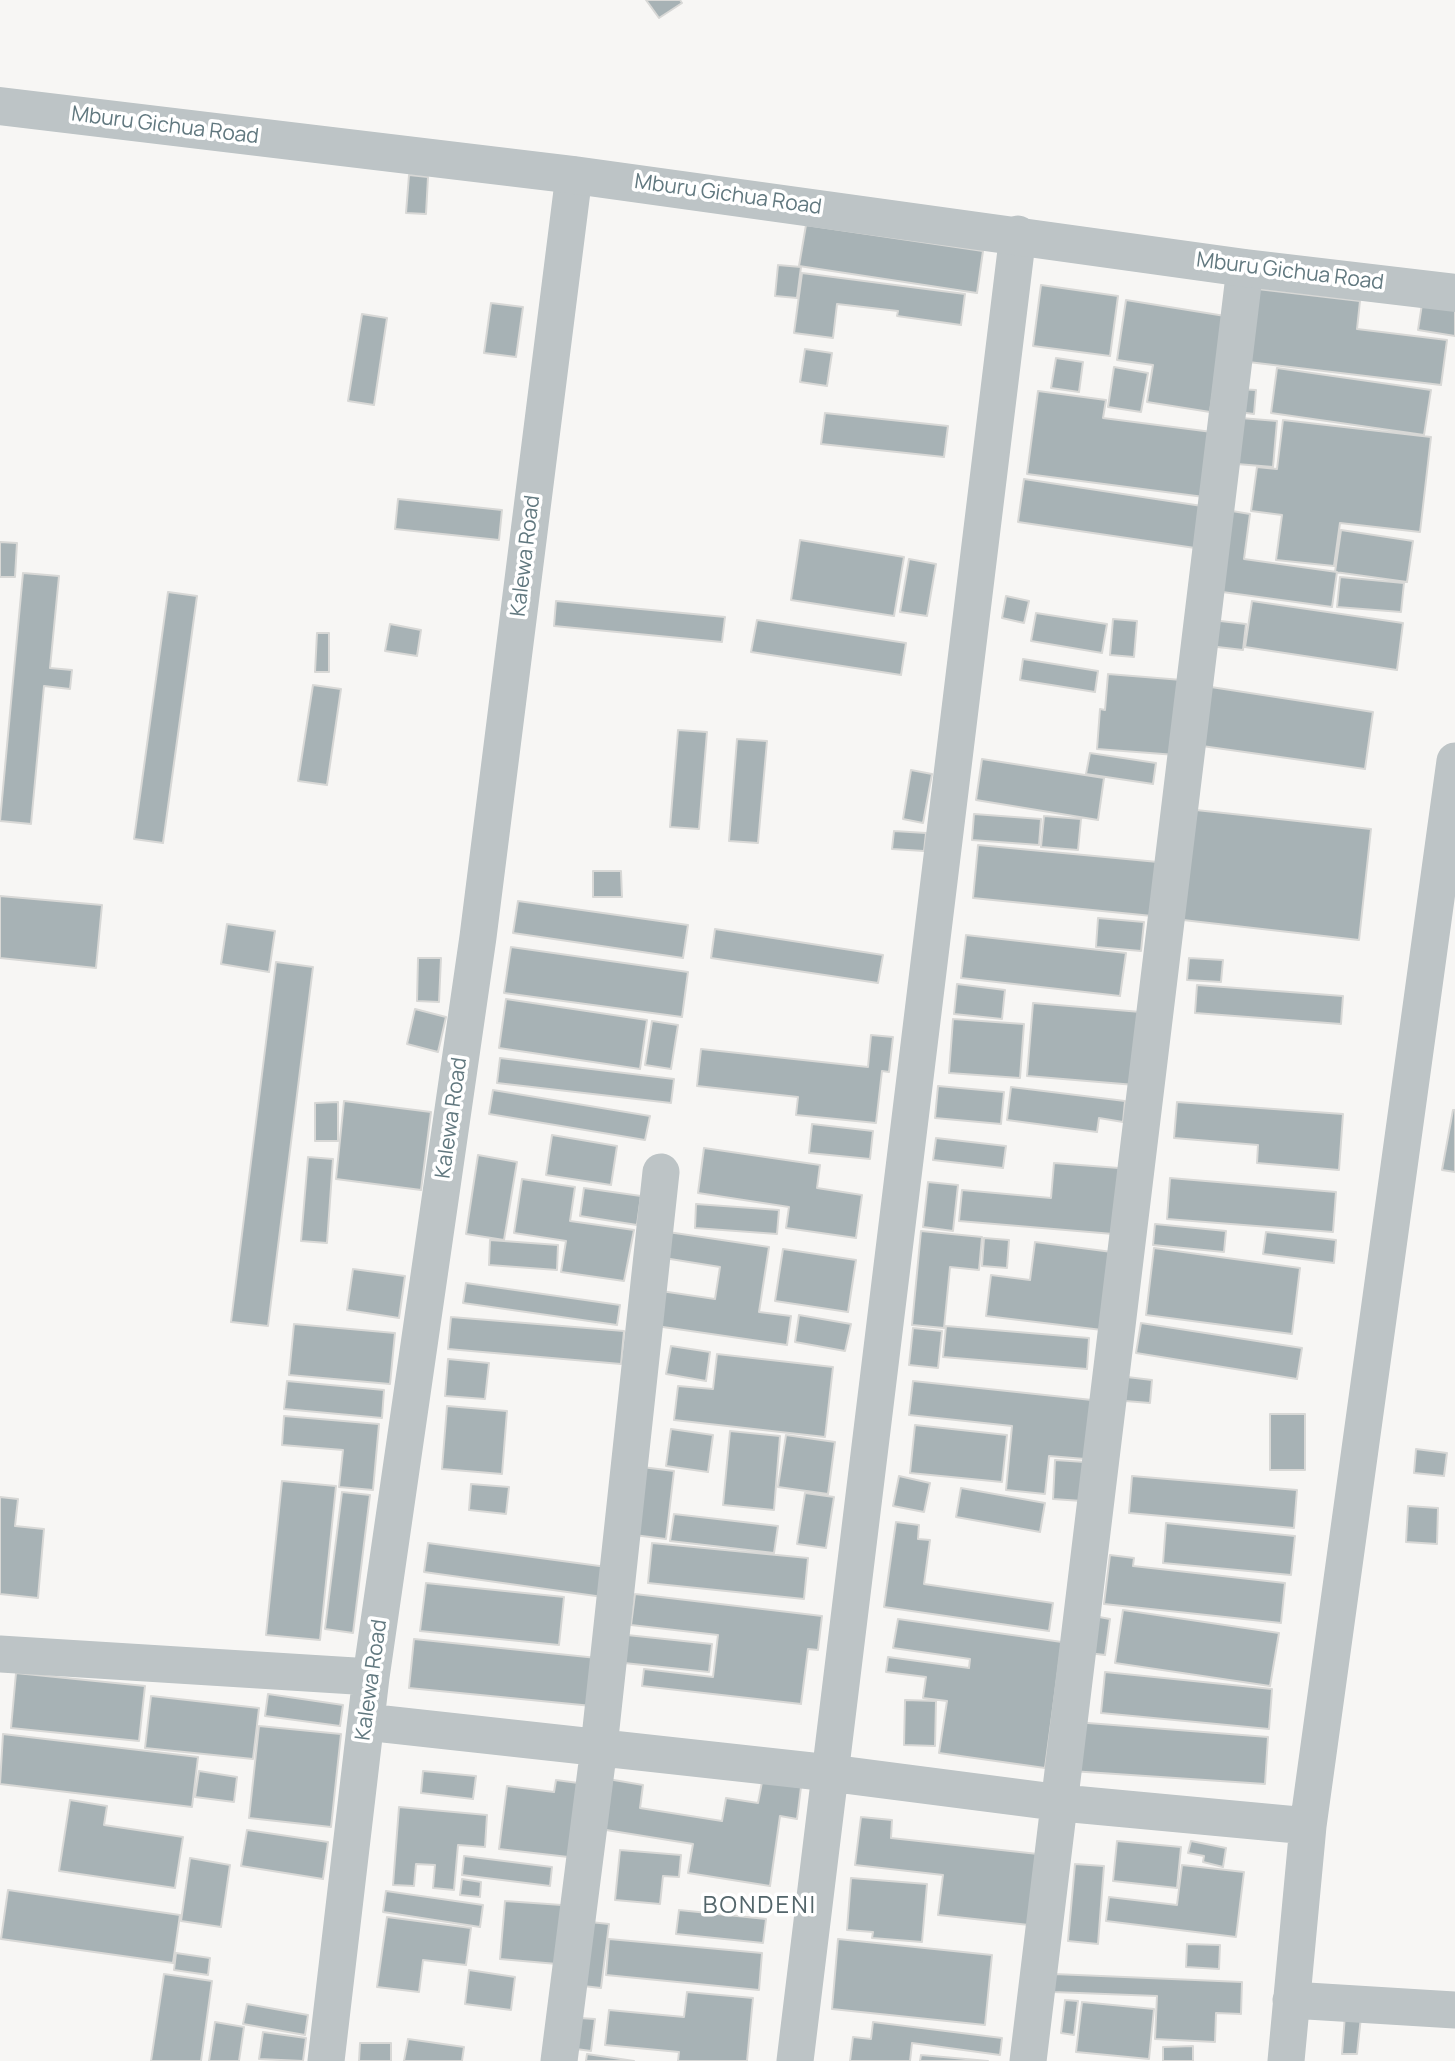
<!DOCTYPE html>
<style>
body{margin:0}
canvas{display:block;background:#f7f6f4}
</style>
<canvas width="1455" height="2061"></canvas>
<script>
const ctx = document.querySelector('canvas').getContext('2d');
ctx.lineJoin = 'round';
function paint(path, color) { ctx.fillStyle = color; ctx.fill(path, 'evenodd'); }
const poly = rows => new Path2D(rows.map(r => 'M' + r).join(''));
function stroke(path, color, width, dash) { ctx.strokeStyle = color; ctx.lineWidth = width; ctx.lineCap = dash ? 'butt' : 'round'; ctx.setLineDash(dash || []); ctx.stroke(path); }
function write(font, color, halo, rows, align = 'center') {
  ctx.font = font + ' Manrope,sans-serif'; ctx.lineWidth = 7; ctx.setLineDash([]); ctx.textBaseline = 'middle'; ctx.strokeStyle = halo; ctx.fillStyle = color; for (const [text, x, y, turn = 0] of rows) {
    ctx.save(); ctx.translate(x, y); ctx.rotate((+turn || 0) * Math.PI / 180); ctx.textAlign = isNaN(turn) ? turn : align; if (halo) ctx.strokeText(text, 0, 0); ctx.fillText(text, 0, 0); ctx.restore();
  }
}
const building = poly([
 [646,0,680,0,682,3,659,18,646,0],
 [409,175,428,177,426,214,406,213,409,175],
 [806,225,983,251,977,293,799,266,806,225],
 [778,265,801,267,797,298,775,296,778,265],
 [802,273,965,294,961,325,897,316,898,311,837,304,833,338,794,333,802,273],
 [1041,285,1118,296,1110,356,1033,346,1041,285],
 [1249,288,1360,301,1357,329,1447,340,1441,385,1240,361,1249,288],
 [1126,300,1225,316,1210,412,1147,402,1153,365,1117,360,1126,300],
 [491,303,523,307,516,357,484,353,491,303],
 [1422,304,1455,309,1455,336,1418,330,1422,304],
 [362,314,387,318,374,405,348,401,362,314],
 [805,349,832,353,827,386,800,382,805,349],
 [1056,358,1083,362,1079,392,1051,388,1056,358],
 [1114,367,1148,373,1141,412,1108,407,1114,367],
 [1277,368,1431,390,1424,435,1271,413,1277,368],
 [1239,389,1256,390,1254,414,1238,412,1239,389],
 [1038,391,1106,400,1103,418,1212,432,1204,497,1027,474,1038,391],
 [825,413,948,426,944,457,821,444,825,413],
 [1241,418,1277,421,1273,467,1237,464,1241,418],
 [1283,420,1431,437,1420,532,1340,523,1334,566,1276,560,1282,515,1251,511,1257,467,1277,469,1283,420],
 [1024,479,1202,506,1195,548,1018,522,1024,479],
 [398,499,502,510,499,540,395,529,398,499],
 [1226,510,1250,514,1244,559,1337,572,1332,607,1215,591,1226,510],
 [1341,530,1413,541,1407,582,1335,572,1341,530],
 [800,540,904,557,894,616,791,600,800,540],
 [0,542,17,543,15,577,0,577,0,542],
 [909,559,936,564,927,616,900,612,909,559],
 [23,573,59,576,50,668,72,670,70,689,44,686,31,824,0,821,23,573],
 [1340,577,1404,583,1401,612,1337,607,1340,577],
 [168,592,197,596,163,843,134,839,168,592],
 [1006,596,1029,601,1024,623,1002,618,1006,596],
 [556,601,725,617,722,642,554,626,556,601],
 [1252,601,1403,623,1397,670,1245,647,1252,601],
 [1036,613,1107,624,1102,653,1031,641,1036,613],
 [1113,619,1137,621,1134,657,1110,655,1113,619],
 [757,620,906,643,901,675,751,652,757,620],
 [1212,620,1246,624,1243,650,1209,646,1212,620],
 [390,624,421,630,417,656,385,651,390,624],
 [317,633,329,633,329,672,315,672,317,633],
 [1023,659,1098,671,1095,692,1020,680,1023,659],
 [1108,674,1182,680,1176,755,1097,749,1100,709,1105,710,1108,674],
 [313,685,341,689,327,785,298,781,313,685],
 [1211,687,1373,712,1365,769,1202,746,1211,687],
 [678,730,707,732,699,829,670,827,678,730],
 [737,739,767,741,758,843,729,841,737,739],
 [1090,753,1156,763,1153,784,1086,774,1090,753],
 [982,759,1104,778,1098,820,976,800,982,759],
 [911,770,932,774,923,823,903,819,911,770],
 [1196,810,1371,829,1359,940,1183,920,1196,810],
 [974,814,1041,819,1039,845,972,840,974,814],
 [1044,816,1081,819,1078,850,1041,847,1044,816],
 [894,831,926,833,924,851,892,849,894,831],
 [978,845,1158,862,1152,916,973,898,978,845],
 [593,871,621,871,622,897,593,897,593,871],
 [0,896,102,905,96,968,0,958,0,896],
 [518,901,688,925,683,958,513,933,518,901],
 [1098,918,1144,922,1141,951,1096,947,1098,918],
 [227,924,275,931,269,972,221,964,227,924],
 [715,929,883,955,878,983,711,958,715,929],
 [966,935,1126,953,1120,996,961,978,966,935],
 [511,947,688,972,682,1017,504,993,511,947],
 [418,958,441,958,439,1002,417,1001,418,958],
 [1189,958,1223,960,1221,982,1187,980,1189,958],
 [276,962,313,967,268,1326,231,1322,276,962],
 [957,984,1005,990,1002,1019,954,1014,957,984],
 [1197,985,1343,996,1341,1024,1195,1013,1197,985],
 [506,999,647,1020,640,1069,499,1048,506,999],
 [1033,1003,1141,1012,1135,1085,1027,1076,1033,1003],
 [415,1009,446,1017,438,1052,407,1044,415,1009],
 [953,1019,1024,1024,1020,1078,949,1073,953,1019],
 [652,1021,678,1025,671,1069,645,1065,652,1021],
 [871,1035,893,1037,889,1072,882,1071,876,1123,796,1115,798,1097,697,1086,701,1049,868,1067,871,1035],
 [500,1058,674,1079,671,1103,497,1083,500,1058],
 [938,1086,1004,1092,1001,1124,935,1118,938,1086],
 [1011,1087,1125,1101,1123,1122,1099,1118,1097,1132,1007,1120,1011,1087],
 [493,1090,650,1116,645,1140,489,1114,493,1090],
 [344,1101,431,1112,421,1190,336,1179,344,1101],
 [338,1102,338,1141,315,1141,315,1103,338,1102],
 [1177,1102,1343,1114,1339,1170,1257,1163,1258,1145,1174,1138,1177,1102],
 [1453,1110,1455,1110,1455,1172,1442,1170,1453,1110],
 [812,1124,873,1131,870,1159,809,1153,812,1124],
 [552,1135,617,1146,611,1185,546,1175,552,1135],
 [936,1138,1006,1146,1003,1168,933,1160,936,1138],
 [704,1148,820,1165,817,1188,862,1195,856,1238,786,1228,789,1207,698,1193,704,1148],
 [478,1155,517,1162,504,1240,466,1234,478,1155],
 [308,1157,333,1159,327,1243,301,1241,308,1157],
 [1054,1163,1119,1168,1113,1234,959,1221,962,1190,1051,1198,1054,1163],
 [1170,1178,1336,1192,1333,1232,1167,1219,1170,1178],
 [522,1179,575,1187,570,1221,634,1230,624,1281,561,1272,566,1241,514,1233,522,1179],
 [928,1182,958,1185,953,1231,923,1227,928,1182],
 [584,1188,641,1196,637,1225,580,1216,584,1188],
 [696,1204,779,1210,777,1234,695,1228,696,1204],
 [1155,1224,1226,1231,1224,1252,1153,1245,1155,1224],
 [921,1231,982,1237,979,1270,950,1267,944,1328,912,1325,921,1231],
 [668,1232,769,1247,759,1312,791,1316,787,1345,656,1326,661,1291,715,1299,720,1267,664,1258,668,1232],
 [1266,1232,1336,1240,1334,1263,1263,1254,1266,1232],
 [984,1238,1009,1240,1007,1268,982,1266,984,1238],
 [490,1240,558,1245,557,1270,489,1265,490,1240],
 [1035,1242,1112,1252,1102,1330,986,1316,991,1275,1030,1280,1035,1242],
 [1154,1248,1300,1268,1292,1334,1146,1315,1154,1248],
 [783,1249,856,1260,848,1312,775,1301,783,1249],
 [353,1269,405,1276,399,1318,347,1310,353,1269],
 [466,1283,620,1305,617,1325,463,1303,466,1283],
 [799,1315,851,1324,845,1351,795,1342,799,1315],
 [451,1317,624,1331,621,1364,448,1349,451,1317],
 [1141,1323,1302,1348,1297,1379,1136,1353,1141,1323],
 [294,1324,395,1333,390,1384,289,1375,294,1324],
 [946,1326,1089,1338,1087,1369,943,1357,946,1326],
 [913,1328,942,1331,938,1368,909,1365,913,1328],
 [671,1346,710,1352,706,1381,666,1374,671,1346],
 [717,1354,833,1367,825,1437,674,1420,678,1386,713,1389,717,1354],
 [448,1359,489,1363,485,1399,445,1396,448,1359],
 [1127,1377,1152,1380,1150,1403,1125,1401,1127,1377],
 [287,1381,384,1390,382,1418,284,1409,287,1381],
 [913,1381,1092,1400,1085,1459,1049,1456,1045,1494,1006,1490,1012,1426,909,1415,913,1381],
 [447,1406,507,1411,502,1474,442,1469,447,1406],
 [1270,1414,1305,1414,1305,1470,1270,1470,1270,1414],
 [284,1416,379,1424,373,1490,339,1487,343,1450,282,1445,284,1416],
 [915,1425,1007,1435,1002,1482,910,1473,915,1425],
 [671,1429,713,1435,708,1472,666,1466,671,1429],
 [730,1431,780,1436,774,1510,723,1505,730,1431],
 [786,1435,835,1442,828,1494,778,1487,786,1435],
 [1416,1449,1447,1453,1444,1476,1414,1473,1416,1449],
 [1055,1460,1085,1462,1082,1501,1053,1499,1055,1460],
 [642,1467,674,1471,666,1539,634,1535,642,1467],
 [899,1476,930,1483,924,1512,893,1506,899,1476],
 [1132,1476,1297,1490,1294,1528,1129,1513,1132,1476],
 [282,1481,336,1486,320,1640,266,1635,282,1481],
 [471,1484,509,1487,506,1514,469,1510,471,1484],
 [961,1488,1045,1503,1040,1532,956,1517,961,1488],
 [342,1492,370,1495,353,1633,325,1629,342,1492],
 [805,1493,834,1497,826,1548,797,1544,805,1493],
 [0,1497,18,1499,15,1526,44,1529,38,1598,0,1594,0,1497],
 [1408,1506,1438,1508,1437,1544,1406,1542,1408,1506],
 [674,1514,778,1526,774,1553,670,1541,674,1514],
 [896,1522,919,1525,918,1539,930,1540,924,1584,1053,1603,1049,1631,884,1607,896,1522],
 [1166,1523,1295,1536,1291,1575,1163,1563,1166,1523],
 [428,1543,607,1567,603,1597,424,1572,428,1543],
 [652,1543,808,1558,804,1599,648,1583,652,1543],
 [1110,1555,1134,1558,1133,1566,1285,1583,1281,1623,1104,1604,1110,1555],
 [426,1583,564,1597,559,1645,420,1631,426,1583],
 [635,1594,822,1616,818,1650,808,1649,801,1704,642,1686,644,1669,713,1677,718,1635,631,1625,635,1594],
 [1123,1610,1279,1633,1270,1686,1115,1663,1123,1610],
 [1094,1616,1110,1619,1105,1655,1088,1653,1094,1616],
 [898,1619,1062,1642,1045,1768,939,1753,947,1701,923,1698,926,1677,886,1672,888,1657,969,1668,970,1659,893,1648,898,1619],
 [627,1635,712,1644,709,1672,624,1663,627,1635],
 [414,1639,597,1658,592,1706,409,1688,414,1639],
 [1105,1672,1272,1689,1269,1729,1101,1713,1105,1672],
 [16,1673,145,1686,139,1741,11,1728,16,1673],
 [268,1694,343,1705,340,1726,265,1716,268,1694],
 [151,1696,259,1708,253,1759,145,1748,151,1696],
 [905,1700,936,1701,935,1746,904,1745,905,1700],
 [1075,1722,1268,1737,1265,1784,1071,1771,1075,1722],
 [259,1726,341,1734,331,1827,249,1818,259,1726],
 [3,1734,198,1757,192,1807,0,1784,3,1734],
 [199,1771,237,1777,234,1802,195,1797,199,1771],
 [423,1771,476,1776,473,1799,421,1793,423,1771],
 [608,1779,643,1785,640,1808,722,1821,726,1798,758,1803,762,1782,801,1787,797,1819,780,1816,770,1886,688,1873,693,1844,600,1829,608,1779],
 [556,1780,586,1784,577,1858,499,1849,507,1786,554,1792,556,1780],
 [70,1800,107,1806,104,1825,183,1837,175,1888,59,1871,70,1800],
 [399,1807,487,1815,485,1847,458,1845,454,1890,433,1888,435,1865,416,1864,414,1886,393,1885,399,1807],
 [861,1817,892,1820,891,1838,1038,1854,1029,1925,938,1915,943,1875,855,1865,861,1817],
 [247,1830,328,1842,323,1879,241,1866,247,1830],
 [1117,1841,1181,1847,1177,1888,1113,1881,1117,1841],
 [1191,1841,1226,1848,1223,1867,1203,1862,1204,1856,1188,1853,1191,1841],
 [620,1850,681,1855,679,1877,663,1876,660,1904,615,1900,620,1850],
 [464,1856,552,1867,550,1886,462,1875,464,1856],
 [190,1858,230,1865,221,1927,181,1921,190,1858],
 [1075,1864,1104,1866,1098,1944,1068,1941,1075,1864],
 [1182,1865,1244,1872,1236,1937,1106,1921,1109,1897,1177,1905,1182,1865],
 [851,1878,927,1884,922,1942,872,1938,873,1932,847,1930,851,1878],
 [462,1879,481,1882,480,1897,460,1895,462,1879],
 [8,1890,180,1915,173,1963,1,1939,8,1890],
 [386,1891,483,1905,480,1927,383,1912,386,1891],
 [505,1901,562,1905,557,1964,500,1959,505,1901],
 [679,1910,766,1919,763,1943,676,1934,679,1910],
 [387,1917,471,1928,466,1965,423,1960,419,1992,377,1987,387,1917],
 [590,1922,609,1924,601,1988,583,1986,590,1922],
 [609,1939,762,1953,759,1990,606,1975,609,1939],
 [838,1939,992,1955,985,2025,832,2009,838,1939],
 [1187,1944,1220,1945,1219,1969,1186,1967,1187,1944],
 [176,1953,210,1958,208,1975,174,1970,176,1953],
 [469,1970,515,1977,511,2010,465,2004,469,1970],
 [164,1974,212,1981,201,2061,151,2061,164,1974],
 [1054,1974,1242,1982,1241,2014,1216,2013,1215,2042,1155,2039,1157,1996,1053,1992,1054,1974],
 [687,1992,753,1998,747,2061,678,2061,679,2052,605,2045,609,2010,684,2017,687,1992],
 [1065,2000,1078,2001,1074,2035,1061,2033,1065,2000],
 [1082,2002,1154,2009,1149,2059,1076,2052,1082,2002],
 [247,2004,308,2015,305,2035,243,2024,247,2004],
 [1345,2015,1361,2017,1357,2054,1342,2054,1345,2015],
 [580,2018,595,2019,591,2051,576,2049,580,2018],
 [215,2022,244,2027,239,2061,209,2061,215,2022],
 [873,2022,1002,2038,1000,2055,912,2043,910,2061,850,2061,853,2037,871,2039,873,2022],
 [263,2032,306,2038,303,2061,259,2059,263,2032],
 [408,2039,464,2047,462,2061,404,2061,408,2039],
 [360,2043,391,2043,391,2061,359,2061,360,2043],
 [1193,2046,1193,2061,1163,2061,1163,2047,1193,2046],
 [587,2054,634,2061,586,2061,587,2054],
 [921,2055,988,2061,920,2061,921,2055]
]);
paint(building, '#a7b2b5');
stroke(building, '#d8d8d6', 2);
stroke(poly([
 [0,1654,371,1677],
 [366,1722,830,1773,1062,1803,1308,1826],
 [1291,2000,1455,2010],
 [326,2061,371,1677,478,937,574,175],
 [559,2061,599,1747,661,1172],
 [795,2061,1018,234],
 [1028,2061,1245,268],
 [1286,2061,1308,1826,1455,761]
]), '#bdc4c6', 37);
stroke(poly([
 [0,106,574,175,1245,268,1455,293]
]), '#bdc4c6', 38);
write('21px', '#61787f', '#fff', [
 ["Mburu Gichua Road",165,126,7],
 ["Mburu Gichua Road",728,195,8],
 ["Mburu Gichua Road",1290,272,7],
 ["Kalewa Road",526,556,-83],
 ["Kalewa Road",452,1118,-82],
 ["Kalewa Road",372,1680,-82]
]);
ctx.letterSpacing = '2px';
write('24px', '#53656a', '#fff', [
 ["BONDENI",760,1906]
]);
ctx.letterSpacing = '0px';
</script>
